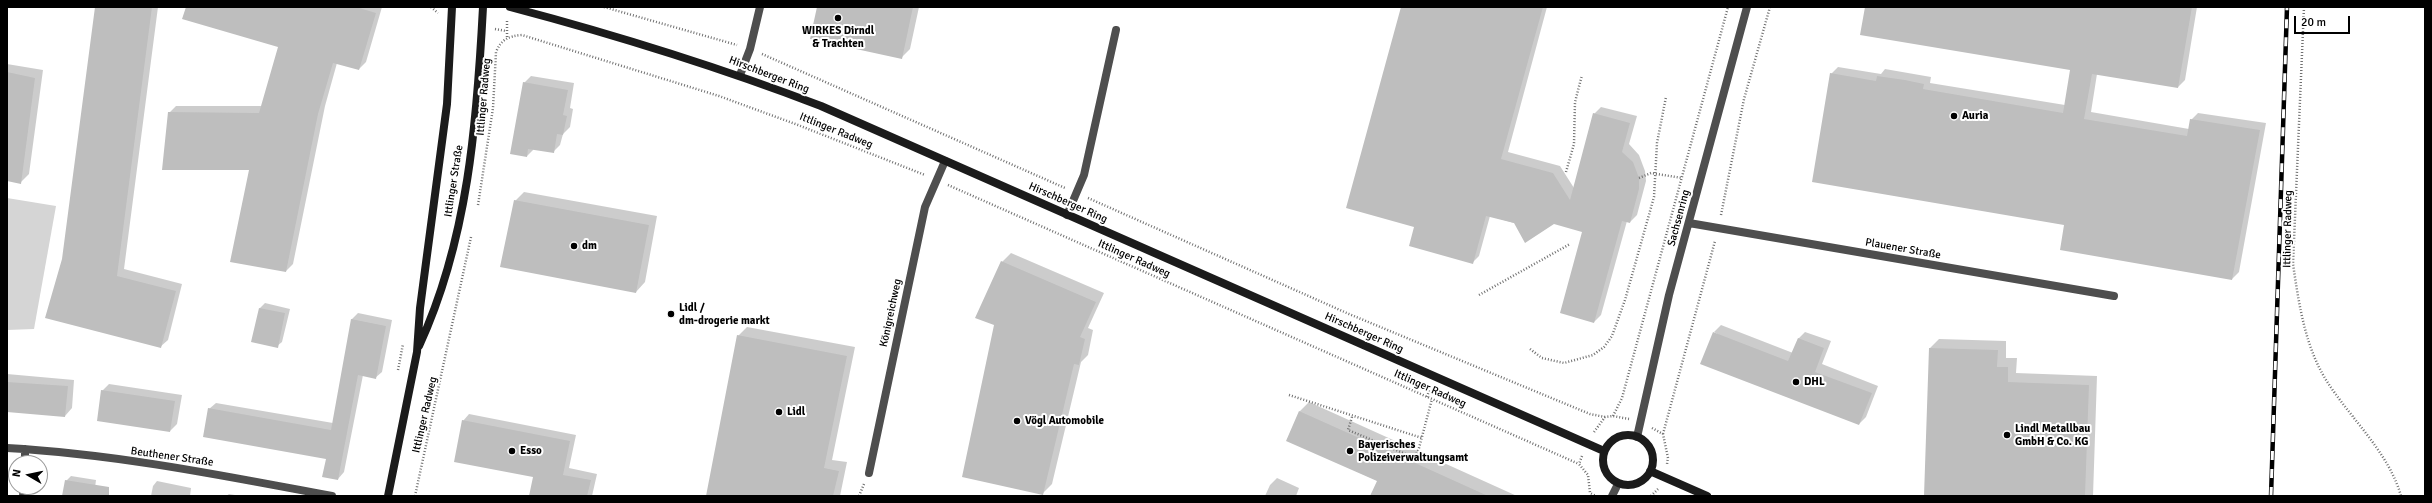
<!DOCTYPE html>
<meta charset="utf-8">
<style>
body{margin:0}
#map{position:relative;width:2432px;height:503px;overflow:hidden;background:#fff;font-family:Signika,sans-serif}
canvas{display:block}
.frame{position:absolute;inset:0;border:8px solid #000;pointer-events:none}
.north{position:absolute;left:8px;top:455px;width:40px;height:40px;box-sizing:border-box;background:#fff;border:1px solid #999;border-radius:50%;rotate:279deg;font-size:11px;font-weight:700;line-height:16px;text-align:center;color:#000}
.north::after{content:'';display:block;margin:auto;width:14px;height:18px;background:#000;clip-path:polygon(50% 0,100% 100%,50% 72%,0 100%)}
.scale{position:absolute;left:2294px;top:16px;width:56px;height:18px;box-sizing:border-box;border:2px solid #000;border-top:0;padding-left:5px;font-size:12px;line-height:14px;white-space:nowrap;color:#000;-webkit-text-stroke:3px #fff;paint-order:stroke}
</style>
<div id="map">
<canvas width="2432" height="503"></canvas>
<div class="frame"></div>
<div class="north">N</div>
<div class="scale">20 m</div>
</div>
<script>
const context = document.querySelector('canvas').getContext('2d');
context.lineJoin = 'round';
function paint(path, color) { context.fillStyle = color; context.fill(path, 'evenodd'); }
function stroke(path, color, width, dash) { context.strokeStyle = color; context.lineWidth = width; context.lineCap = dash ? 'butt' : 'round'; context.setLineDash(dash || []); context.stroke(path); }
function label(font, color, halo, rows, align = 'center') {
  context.font = font + ' Signika,sans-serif'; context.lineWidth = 4; context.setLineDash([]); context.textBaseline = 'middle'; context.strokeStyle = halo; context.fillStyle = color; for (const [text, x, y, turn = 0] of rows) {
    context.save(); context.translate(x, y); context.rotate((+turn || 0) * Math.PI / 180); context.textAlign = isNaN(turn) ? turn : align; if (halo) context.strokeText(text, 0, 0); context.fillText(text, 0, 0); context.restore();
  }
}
const green = new Path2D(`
 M7 198 56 206 34 329 7 330Z`);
const shadow = new Path2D(`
 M96 7H158L124 269 182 284 168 340 160 347 63 259Z
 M187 7H382L366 62 359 69 337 63 325 106 293 264 286 271 250 169 169 113 176 106H262L279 46Z
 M818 7H919L910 49 901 58Z
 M1402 7H1547L1508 152 1560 166 1574 188 1594 114 1601 107 1637 116 1629 144 1639 155 1645 171 1646 181 1637 215 1630 222 1627 221 1601 315 1594 322 1583 231 1553 223H1514L1490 216 1479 256 1472 263 1416 226Z
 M1866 7H2197L2185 80 2178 87 2097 74 2091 112 2189 129 2191 120 2198 113 2266 123 2239 272 2232 279 2065 224 1831 74 1838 67 1881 74 1885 69 1931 77 1930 83 2065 105 2071 69Z
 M7 64 43 70 29 174 21 182 7 180Z
 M531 76 574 83 570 108 573 109 570 127 563 134 560 145 553 152 534 149 527 156 524 83Z
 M524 192 657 216 645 282 636 292 515 201Z
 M1011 253 1104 293 1088 328 1093 330 1088 355 1081 362 1052 484 1043 493 1002 262Z
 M265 303 290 309 282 342 277 346 253 341 260 308Z
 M358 313 392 320 382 372 375 378 363 375 344 472 338 479 327 458 209 409 216 403 333 423 352 319Z
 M1721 325 1793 353 1798 339 1805 332 1831 341 1822 364 1878 386 1866 417 1859 424 1714 332Z
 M747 327 855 347 832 460 847 462 840 496H707L738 336Z
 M1939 339 2006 341V358H2017L2016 373 2097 376 2093 496H1925L1930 348Z
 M7 374 74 380 72 408 65 416 7 411Z
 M109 384 182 395 177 424 170 431 102 391Z
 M1309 402 1517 496H1371L1378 481 1287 440 1300 411Z
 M469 414 576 435 569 468 597 474 592 496H530L534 476 463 421Z
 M71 476 96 480 94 496H63L66 481Z
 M1277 478 1299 488 1296 496H1265L1270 485Z
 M157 481 191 488 190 496H151L153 486Z
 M229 494 241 496H226Z`);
const building = new Path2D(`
 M95 7H152L117 276 176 291 161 348 45 318 62 259Z
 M186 7H356L376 13 359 70 333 63 318 114 286 272 230 262 249 170H162L168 112 259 113 278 47 182 19Z
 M817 7H913L902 59 810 39Z
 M1401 7H1543L1501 159 1553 173 1570 200 1593 113 1630 123 1622 152 1633 162 1639 178V189L1630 223 1622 221 1594 323 1560 313 1582 232 1554 224 1525 243 1514 223 1486 216 1473 264 1409 246 1414 227 1346 208Z
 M1865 7H2192L2178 88 2092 74 2084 119 2187 136 2190 119 2260 130 2232 280 2060 250 2064 225 1812 182 1830 73 1876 81 1877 76 1905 80 1924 84 1923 89 2063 113 2070 70 1860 35Z
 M7 72 35 78 21 184 7 181Z
 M523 82 568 90 563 115 567 116 563 135 557 134 554 153 528 149 527 157 510 154Z
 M514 200 649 225 636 293 500 267Z
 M1001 261 1096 302 1080 337 1085 339 1079 365 1074 364 1043 495 962 477 994 325 975 318Z
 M259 308 285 313 278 348 251 342Z
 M351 319 386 326 376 379 358 375 338 480 322 477 326 459 203 437 208 408 331 430Z
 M1713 332 1788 361 1798 338 1824 348 1815 372 1872 393 1859 425 1700 364Z
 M737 335 847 356 824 468 839 471 833 496H706Z
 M1929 348 1998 350 1997 367H2008V382L2089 385 2085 496H1924Z
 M7 382 68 386 65 417 7 412Z
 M101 390 175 401 170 432 97 421Z
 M1299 411 1413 462 1488 496H1370L1377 481 1286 441Z
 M462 420 570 441 563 475 591 480 587 496H529L533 477 454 462Z
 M65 480 109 487V496H62Z`);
const path = new Path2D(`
 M431 7 438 13
 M604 7 737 45
 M2304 7 2293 264C2299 304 2305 348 2328 383 2352 420 2389 453 2401 496
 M495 29 506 31
 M507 37V20
 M762 54 1065 188
 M1566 172 1574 144 1575 102 1582 75
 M1639 178 1651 173 1682 178
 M948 185 1579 464
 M1088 198 1349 314 1590 414 1605 417
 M478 205 493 108 496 52C501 40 508 36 522 35L719 96 798 125 925 175
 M1721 215 1744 99 1770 7
 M1479 295 1570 244
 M1530 349 1542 358 1564 363 1593 355 1604 347 1612 336 1625 300 1654 197 1657 143 1666 97
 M398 370 403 344
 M1289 395 1422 438
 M1427 397 1430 388
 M1613 416 1622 398 1728 7
 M1352 417 1348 430 1415 458
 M1652 428 1663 434 1668 458 1667 464
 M1594 432 1605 417 1613 416 1629 419
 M1663 434 1715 241
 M1582 456 1579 464 1588 475 1590 493 1596 496
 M1413 462 1419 448 1432 399
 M415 496 471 237
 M859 496 864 484
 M1651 496 1658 489`);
const street = new Path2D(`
 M740 75 750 49 760 7
 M1067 215 1084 175 1116 30
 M1689 223 2114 296
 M1637 437 1669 295 1747 7
 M7 448C116 454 225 476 332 496
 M25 463V449
 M869 473 925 207 945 161
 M23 496 24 487
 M1612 496 1618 484`);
const secondary = new Path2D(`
 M510 7C616 35 719 67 821 106L1604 451
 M419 346C468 240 477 122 483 7
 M1603 460a25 25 0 1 1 50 0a25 25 0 1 1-50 0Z
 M1650 471 1707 496
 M388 496 417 352 420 308 447 104 452 7`);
const rail = new Path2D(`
 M2271 496 2287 7`);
const markers = [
 [838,18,4,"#000"],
 [1954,116,4,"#000"],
 [574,246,4,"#000"],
 [671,314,4,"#000"],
 [1796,382,4,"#000"],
 [779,412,4,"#000"],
 [1017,421,4,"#000"],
 [2007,435,4,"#000"],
 [512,451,4,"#000"],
 [1350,451,4,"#000"]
];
const poiNames = [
 ["WIRKES Dirndl",838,31,"center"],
 ["& Trachten",838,44,"center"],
 ["Auria",1962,116],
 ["dm",582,246],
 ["Lidl /",679,308],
 ["dm-drogerie markt",679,321],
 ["DHL",1804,382],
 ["Lidl",787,412],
 ["Vögl Automobile",1025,421],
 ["Lindl Metallbau",2015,429],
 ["GmbH & Co. KG",2015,442],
 ["Bayerisches",1358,445],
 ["Polizeiverwaltungsamt",1358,458],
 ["Esso",520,451]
];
const streetNames = [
 ["Hirschberger Ring",769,75,21],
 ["Ittlinger Radweg",484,97,-85],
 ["Ittlinger Radweg",836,131,22],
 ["Ittlinger Straße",454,181,-81],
 ["Hirschberger Ring",1068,203,24],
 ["Sachsenring",1679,218,-75],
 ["Ittlinger Radweg",2288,229,-89],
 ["Plauener Straße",1903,249,10],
 ["Ittlinger Radweg",1134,259,24],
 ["Königreichweg",891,313,-78],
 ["Hirschberger Ring",1364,333,24],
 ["Ittlinger Radweg",1430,389,24],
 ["Ittlinger Radweg",425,415,-77],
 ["Beuthener Straße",172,457,8]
];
paint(green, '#d5d5d5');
paint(shadow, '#0003');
paint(building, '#bebebe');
stroke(path, '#707070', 2.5, [1, 2]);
stroke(street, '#4e4e4e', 8);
stroke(secondary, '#1b1b1b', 8);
stroke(rail, '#000', 4.5);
stroke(rail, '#fff', 3, [9]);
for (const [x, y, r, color] of markers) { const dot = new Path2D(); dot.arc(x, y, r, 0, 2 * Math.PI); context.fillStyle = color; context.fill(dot); stroke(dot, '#fff', 1.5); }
label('bold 11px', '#000', '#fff', poiNames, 'left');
label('11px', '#000', '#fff', streetNames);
</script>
